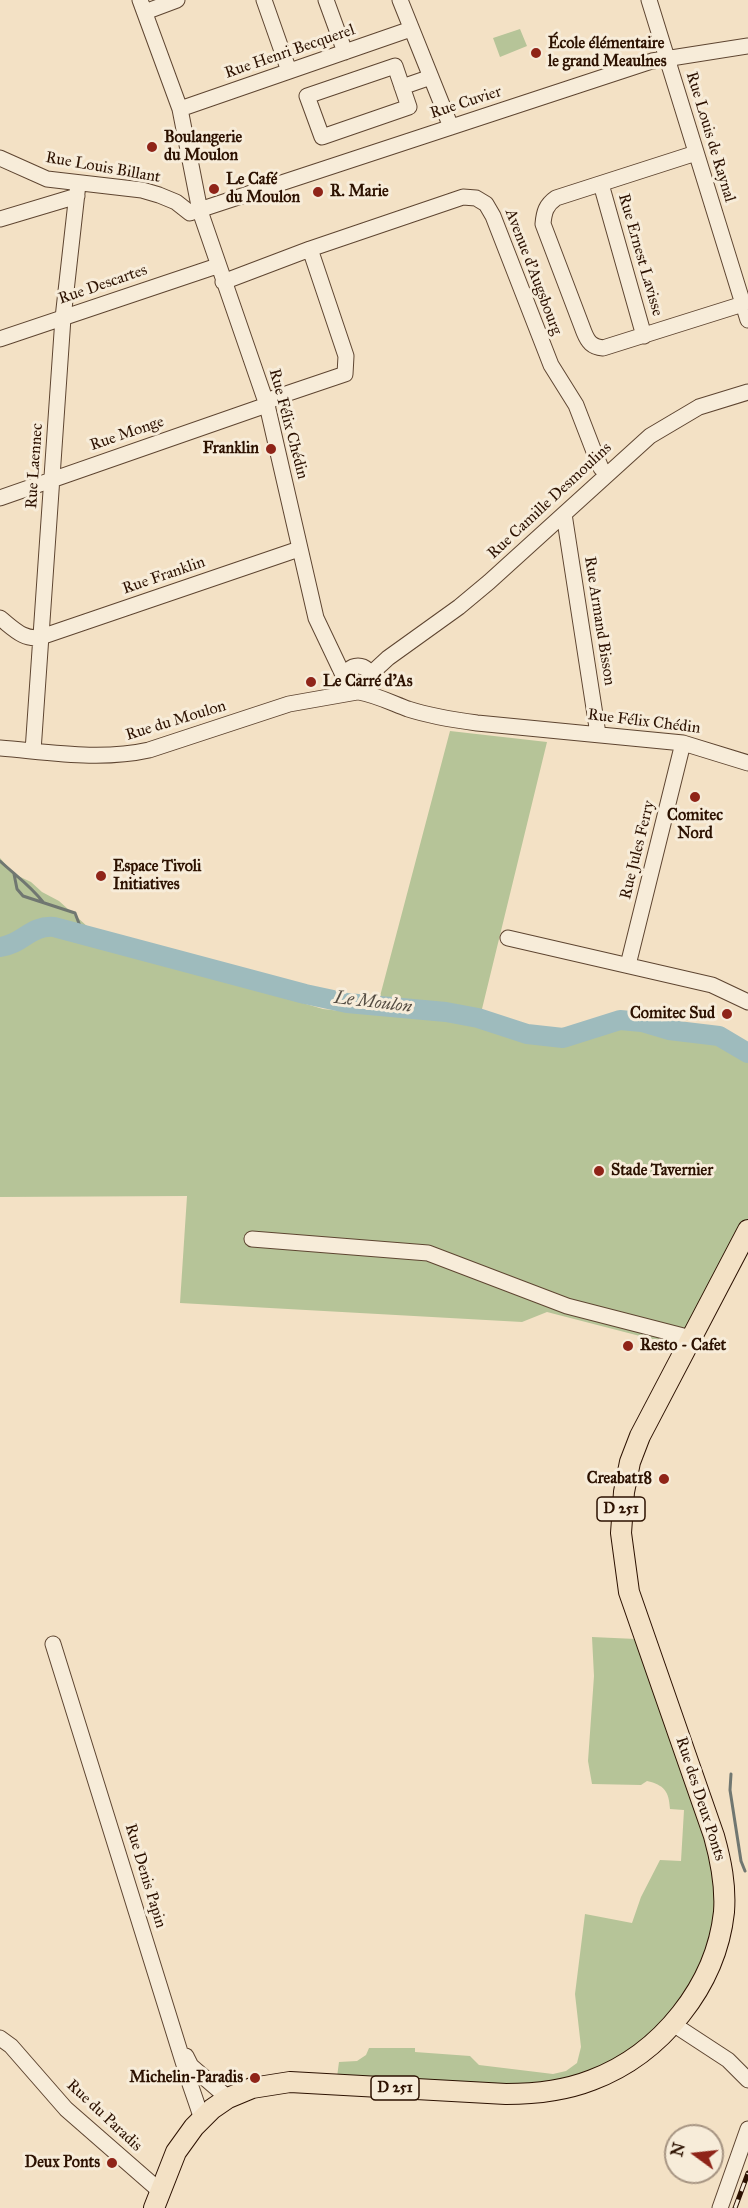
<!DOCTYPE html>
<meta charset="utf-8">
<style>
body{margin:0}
#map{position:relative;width:748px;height:2208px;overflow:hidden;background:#f3e1c5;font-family:"IM FELL Great Primer",serif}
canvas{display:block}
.north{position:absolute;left:664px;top:2124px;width:60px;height:60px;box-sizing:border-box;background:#f7ecd9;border:2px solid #a69482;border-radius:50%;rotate:285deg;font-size:16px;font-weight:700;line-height:24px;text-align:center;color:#2c1100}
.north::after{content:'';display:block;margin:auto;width:21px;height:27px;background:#8f2418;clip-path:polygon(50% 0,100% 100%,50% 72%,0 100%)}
</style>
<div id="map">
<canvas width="748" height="2208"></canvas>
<div class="north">N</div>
</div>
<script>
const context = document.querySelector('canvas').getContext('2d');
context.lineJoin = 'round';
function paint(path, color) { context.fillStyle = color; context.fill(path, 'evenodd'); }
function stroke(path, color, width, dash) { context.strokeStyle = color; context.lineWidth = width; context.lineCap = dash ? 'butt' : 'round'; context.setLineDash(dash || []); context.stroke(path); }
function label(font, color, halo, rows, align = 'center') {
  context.font = font + ' "IM FELL Great Primer",serif'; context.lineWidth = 6; context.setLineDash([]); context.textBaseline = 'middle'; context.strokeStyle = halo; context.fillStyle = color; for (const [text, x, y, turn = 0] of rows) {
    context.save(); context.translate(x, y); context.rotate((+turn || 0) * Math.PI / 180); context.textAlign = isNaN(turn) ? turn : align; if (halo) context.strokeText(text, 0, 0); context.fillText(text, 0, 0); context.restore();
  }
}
const green = new Path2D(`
 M520 29 527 46 500 57 493 38Z
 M450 731 547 742 481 1013 447 1006 379 1000Z
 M0 858 14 874 31 882 42 892 59 901 88 927 135 940 238 984 323 1009 375 1015 434 1018 475 1026 532 1043 583 1033 620 1020 642 1022 669 1030 719 1036 746 1051 748 1053V1236L698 1348 667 1343 547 1312 522 1322 180 1303 187 1196 0 1197Z
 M592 1637 636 1639 706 1838 718 1894 713 1930 699 1971 672 2014 641 2044 598 2069 560 2080 511 2085 337 2077 339 2062 357 2061 366 2055 369 2048H415V2052L470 2056 479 2065 553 2074 566 2071 577 2063 581 2047 575 1994 585 1914 632 1923 641 1897 660 1860 681 1861 684 1810 670 1809C669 1791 664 1785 647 1781L641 1785 592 1784 588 1761 594 1676Z`);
const stream = new Path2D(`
 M0 861C15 875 31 886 43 902
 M14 874 17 889 23 896 75 913 83 934
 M731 1774 730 1790 741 1861 745 1871`);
const river = new Path2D(`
 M0 947C23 944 30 925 54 927L305 994 347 1003 446 1012 478 1018 527 1034 563 1038 620 1020 642 1022 669 1030 719 1036 748 1053`);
const minor = new Path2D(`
 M140 0 180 109 200 211 267 405 316 618 345 679
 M264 0 289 71
 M326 0 345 52
 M400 0 451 127
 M649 0 748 320
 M145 12 177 0
 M395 66 409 107 322 137 307 96Z
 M402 87 431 77
 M180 109 411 29
 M696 153 556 198C546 205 544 212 543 224L584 332C588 342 592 347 603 348L743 304
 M0 158 47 179 142 190 159 195 176 202 190 213 652 61 748 46
 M601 184 644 336
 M0 219 77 196
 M223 282 310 249 463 197 476 198 486 204 493 216 551 365 576 405 593 449 601 468 607 474
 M0 339 217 266
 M0 498 261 407 274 398 345 374 346 356 310 249
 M564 514 598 734
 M0 618C13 628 24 641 41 637L299 549
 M345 679a13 13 0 1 1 26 0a13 13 0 1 1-26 0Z
 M371 678 375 670 388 658 459 607 489 582 650 436 699 407 748 392
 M359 692C376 695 392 703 408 709 430 716 454 720 477 723L683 743 748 763
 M0 748C49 752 100 761 149 750L289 704 357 692
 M33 751 63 318 78 184
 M508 938 712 985 748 1002
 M628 965 683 743
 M252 1239 428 1253 567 1306 691 1338
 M53 1644 190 2084 202 2119
 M673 2024 728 2060 748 2080
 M0 2038 11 2046 66 2109 161 2192
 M186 2056 191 2066 228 2098
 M720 2208 748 2129`);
const major = new Path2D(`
 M154 2208 176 2152 194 2127 212 2109 228 2098 252 2088 290 2082 506 2094C536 2094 564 2091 592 2080 661 2054 716 1986 724 1912 726 1885 721 1861 714 1836L629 1592 621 1533 624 1492 630 1462 640 1436 748 1230`);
const rail = new Path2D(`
 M735 2208 748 2173`);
const markers = [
 [536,53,6,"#8f2418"],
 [152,147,6,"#8f2418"],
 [214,189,6,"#8f2418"],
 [318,192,6,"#8f2418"],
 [271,449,6,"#8f2418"],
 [311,682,6,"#8f2418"],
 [695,797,6,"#8f2418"],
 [101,876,6,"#8f2418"],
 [727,1014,6,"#8f2418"],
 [599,1171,6,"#8f2418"],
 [628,1346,6,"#8f2418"],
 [664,1479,6,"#8f2418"],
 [255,2078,6,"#8f2418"],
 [112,2163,6,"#8f2418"]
];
const shields = [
 [621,1509,48],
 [395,2088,48]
];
const shieldNames = [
 ["D 251",621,1509],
 ["D 251",395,2088]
];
const poiNames = [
 ["École élémentaire",548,44],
 ["le grand Meaulnes",548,62],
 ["Boulangerie",164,138],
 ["du Moulon",164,156],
 ["Le Café",226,180],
 ["du Moulon",226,198],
 ["R. Marie",330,192],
 ["Franklin",259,449,"right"],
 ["Le Carré d'As",323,682],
 ["Comitec",695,816,"center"],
 ["Nord",695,834,"center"],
 ["Espace Tivoli",113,867],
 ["Initiatives",113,885],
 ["Comitec Sud",715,1014,"right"],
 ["Stade Tavernier",611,1171],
 ["Resto - Cafet",640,1346],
 ["Creabat18",652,1479,"right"],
 ["Michelin-Paradis",243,2078,"right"],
 ["Deux Ponts",100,2163,"right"]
];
const streetNames = [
 ["Rue Henri Becquerel",290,52,-19],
 ["Rue Cuvier",466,103,-18],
 ["Rue Louis de Raynal",710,137,73],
 ["Rue Louis Billant",103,168,10],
 ["Rue Ernest Lavisse",640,255,74],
 ["Avenue d'Augsbourg",533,272,69],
 ["Rue Descartes",103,285,-19],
 ["Rue Félix Chédin",288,424,75],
 ["Rue Monge",127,434,-19],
 ["Rue Laennec",35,466,-86],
 ["Rue Camille Desmoulins",550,501,-43],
 ["Rue Franklin",164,576,-19],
 ["Rue Armand Bisson",599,621,81],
 ["Rue du Moulon",176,721,-17],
 ["Rue Félix Chédin",644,722,7],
 ["Rue Jules Ferry",638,850,-76],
 ["Rue des Deux Ponts",700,1799,72],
 ["Rue Denis Papin",145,1876,73],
 ["Rue du Paradis",104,2116,43]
];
const waterNames = [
 ["Le Moulon",373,1003,7]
];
paint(green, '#b6c498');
stroke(stream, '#707771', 3);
stroke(river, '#9ebbbd', 20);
stroke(minor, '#5e4531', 17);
stroke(major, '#2c1100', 22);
stroke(minor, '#f7ecd9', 15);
stroke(major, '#f3e1c5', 20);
stroke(rail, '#2c1100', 5);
stroke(rail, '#f7ecd9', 3, [9]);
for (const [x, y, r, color] of markers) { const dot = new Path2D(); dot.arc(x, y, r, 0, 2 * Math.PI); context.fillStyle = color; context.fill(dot); stroke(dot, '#f7ecd9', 2); }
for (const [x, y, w] of shields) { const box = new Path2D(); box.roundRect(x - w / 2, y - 12, w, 24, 4.5); context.fillStyle = '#f7ecd9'; context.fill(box); stroke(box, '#2c1100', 1.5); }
label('bold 15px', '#2c1100', null, shieldNames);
label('bold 16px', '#2c1100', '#f7ecd9', poiNames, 'left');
label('16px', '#2c1100', '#f7ecd9', streetNames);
label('italic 18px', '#544c42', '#f7ecd9', waterNames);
</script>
